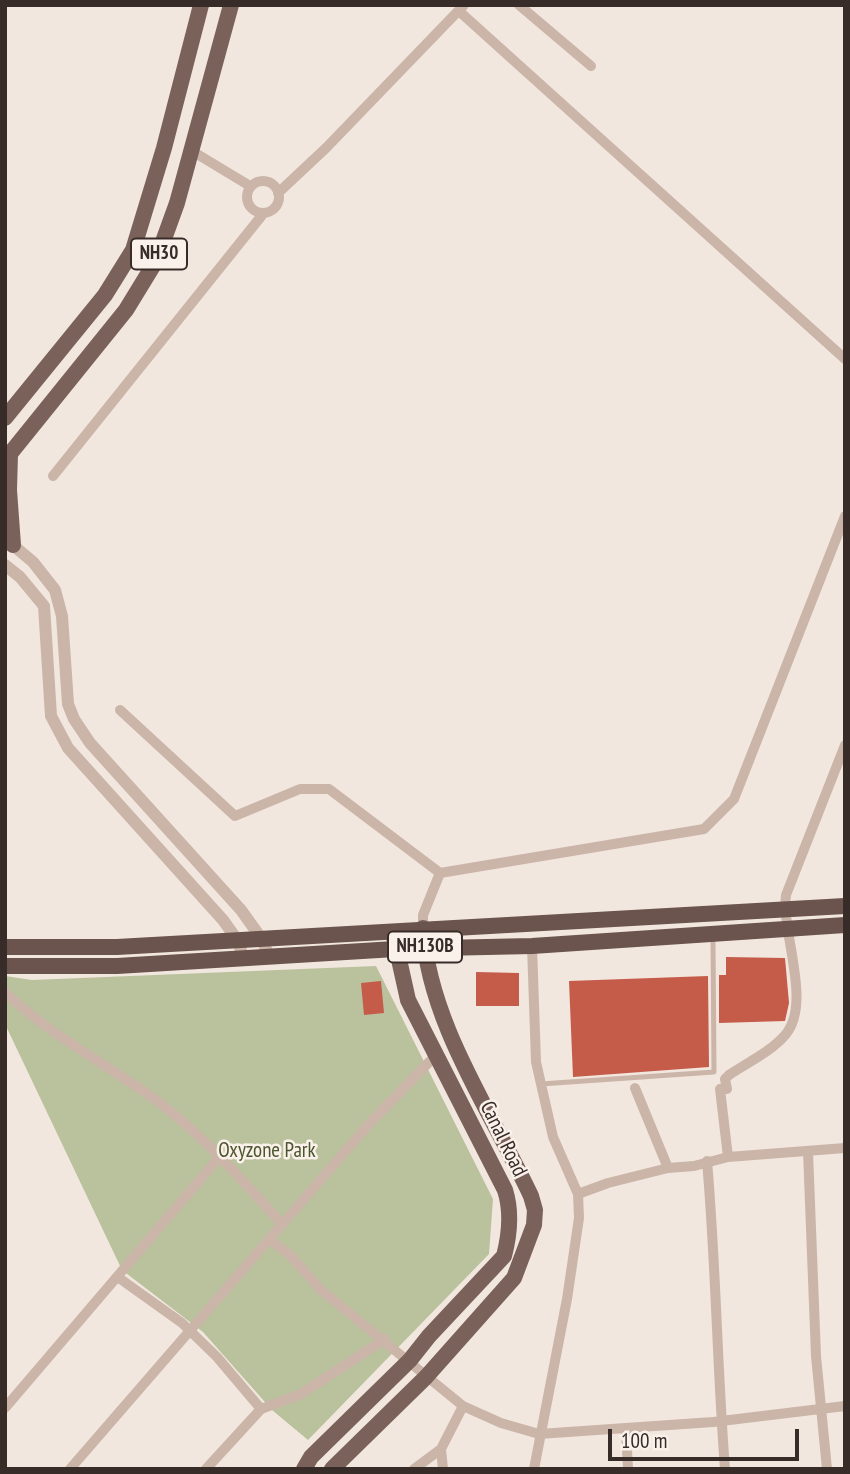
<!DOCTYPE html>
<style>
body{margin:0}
#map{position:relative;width:850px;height:1474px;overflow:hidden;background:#f2e7de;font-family:"PT Sans Narrow",sans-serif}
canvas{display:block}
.frame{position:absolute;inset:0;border:7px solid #382c29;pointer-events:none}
.scale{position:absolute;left:608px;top:1429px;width:191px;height:32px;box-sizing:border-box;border:4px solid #382c29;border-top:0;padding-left:9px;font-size:21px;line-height:24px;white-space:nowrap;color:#382c29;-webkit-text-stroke:5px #faf1ea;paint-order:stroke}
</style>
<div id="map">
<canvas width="850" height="1474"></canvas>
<div class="frame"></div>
<div class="scale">100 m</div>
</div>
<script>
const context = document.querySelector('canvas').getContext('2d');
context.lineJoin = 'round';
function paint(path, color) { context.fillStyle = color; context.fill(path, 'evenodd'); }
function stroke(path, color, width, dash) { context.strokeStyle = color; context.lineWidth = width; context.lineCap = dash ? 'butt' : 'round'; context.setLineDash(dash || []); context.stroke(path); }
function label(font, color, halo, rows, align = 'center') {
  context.font = font + ' "PT Sans Narrow",sans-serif'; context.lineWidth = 5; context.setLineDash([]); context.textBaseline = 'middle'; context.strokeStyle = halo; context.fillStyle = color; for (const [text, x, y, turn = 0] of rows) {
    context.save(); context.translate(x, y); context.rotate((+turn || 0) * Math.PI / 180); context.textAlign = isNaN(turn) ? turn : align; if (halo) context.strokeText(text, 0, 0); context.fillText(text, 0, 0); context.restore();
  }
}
const green = new Path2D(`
 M376 966 493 1199 489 1254 308 1440 272 1410 203 1332 122 1270 5 1024V976L32 980Z`);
const building = new Path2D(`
 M726 957 785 958 789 1003 785 1021 719 1023V975H726Z
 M476 972 519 973V1006H476Z
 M708 976 709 1067 573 1077 569 981Z
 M381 981 384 1013 364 1015 361 983Z`);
const service = new Path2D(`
 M541 1084 714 1072 713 938`);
const minor = new Path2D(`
 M519 5 591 66
 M460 12 845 359
 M192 151 250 186
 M247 197a16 16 0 1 1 32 0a16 16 0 1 1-32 0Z
 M278 193 326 148 464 5
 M53 476 263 214
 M120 710 235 816 300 789H329L440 873 704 829 734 799 845 516
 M423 928V915L440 873
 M532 946 536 1062 553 1137 578 1194 579 1218 567 1299 534 1469
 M5 992C49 1035 107 1064 157 1101 205 1137 242 1180 282 1224
 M635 1088 668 1168
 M808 1152 816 1356 827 1469
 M728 1157 720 1089H727L725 1079 729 1075C747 1063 772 1051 786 1034 812 1002 781 932 786 895L845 745
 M707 1161C716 1264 717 1366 725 1469
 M578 1194 608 1183 668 1168 694 1166 728 1157 845 1148
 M269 1239 290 1255 321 1290 463 1406 501 1423 539 1434 713 1422 845 1406
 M119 1278 182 1323 217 1357 261 1409
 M5 1408 221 1155
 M626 1429 628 1469
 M441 1449 443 1469
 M70 1469 369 1124 435 1056
 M206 1469 261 1409 301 1394 385 1339
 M414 1469 441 1449 463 1406`);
const tertiary = new Path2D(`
 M8 541 33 562 55 590 62 616 68 704 74 719 90 743 241 910 261 938 270 958
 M5 565 20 577 44 606 51 716 68 748 223 920 238 941 244 960`);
const primary = new Path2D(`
 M5 418 105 295 133 250 164 148 201 5
 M10 454 9 490 13 545
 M5 460 126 310 156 261 177 203 231 5
 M304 1469 311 1457 410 1360 429 1336 504 1256C510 1233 512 1212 505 1190L408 1000 394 937
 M332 1469 426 1377 514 1278 534 1225 535 1210 531 1196C492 1113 428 1022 423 928`);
const trunk = new Path2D(`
 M5 947H117L845 906
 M5 966H117L395 949 532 946 845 925`);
const shields = [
 [159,254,56],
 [425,947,74]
];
const shieldNames = [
 ["NH30",159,254],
 ["NH130B",425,947]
];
const streetNames = [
 ["Canal Road",503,1139,64]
];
const parkNames = [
 ["Oxyzone Park",267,1151]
];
paint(green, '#b9c19d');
paint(building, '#c55b49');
stroke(service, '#cbb5a9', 5);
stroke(minor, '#cbb5a9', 10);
stroke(tertiary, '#cbb5a9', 12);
stroke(primary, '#7a625a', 16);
stroke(trunk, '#6a544d', 16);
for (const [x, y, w] of shields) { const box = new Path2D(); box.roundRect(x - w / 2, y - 15.5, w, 31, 5); context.fillStyle = '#faf1ea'; context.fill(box); stroke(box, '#382c29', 2); }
label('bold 19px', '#382c29', null, shieldNames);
label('21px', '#382c29', '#faf1ea', streetNames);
label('21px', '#4b562d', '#faf1ea', parkNames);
</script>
